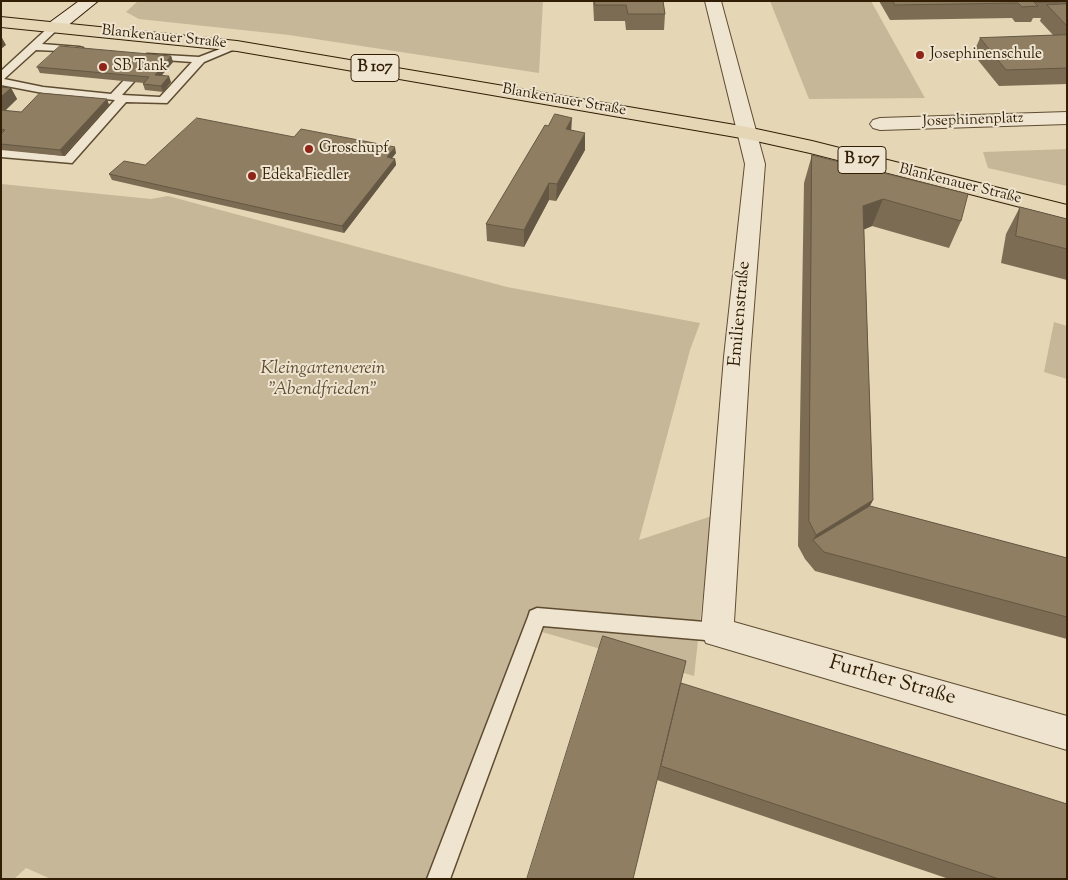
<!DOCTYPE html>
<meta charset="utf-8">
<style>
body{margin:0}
#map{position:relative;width:1068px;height:880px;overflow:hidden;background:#e5d6b6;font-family:"Sorts Mill Goudy",serif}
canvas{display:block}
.frame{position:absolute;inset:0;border:2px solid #311e05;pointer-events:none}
</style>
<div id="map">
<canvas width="1068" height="880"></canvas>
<div class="frame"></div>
</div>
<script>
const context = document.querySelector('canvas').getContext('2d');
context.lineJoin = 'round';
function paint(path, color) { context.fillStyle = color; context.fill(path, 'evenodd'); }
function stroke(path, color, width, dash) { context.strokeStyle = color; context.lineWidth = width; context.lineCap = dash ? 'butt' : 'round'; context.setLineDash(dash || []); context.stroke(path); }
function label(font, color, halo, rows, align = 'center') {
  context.font = font + ' "Sorts Mill Goudy",serif'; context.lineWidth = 4; context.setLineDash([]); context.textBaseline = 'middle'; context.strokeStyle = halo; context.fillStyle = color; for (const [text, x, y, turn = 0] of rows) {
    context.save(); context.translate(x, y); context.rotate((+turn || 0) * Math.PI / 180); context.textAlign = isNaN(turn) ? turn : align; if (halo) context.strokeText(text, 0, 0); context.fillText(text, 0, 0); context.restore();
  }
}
const green = new Path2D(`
 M138 1H543L539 73 289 35 139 19 126 12Z
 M770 1H871L925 98 809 99Z
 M1067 149V186L988 168 983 152Z
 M1 184 151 199 168 196 507 287 700 323 690 350 639 540 712 516 694 676 542 632 451 879H51L26 868 14 879H1Z
 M1054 322 1067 326V379L1044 372Z`);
const service = new Path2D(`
 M55 24 60 27 42 44 79 47 83 48 84 50 83 52 36 50 4 79 43 87 111 94 140 63 144 62 149 65 122 95 160 97 192 62 151 59 146 56 147 54 199 57 233 44H241L242 46 204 62 167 103 126 102 72 163 1 157V149L65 156 115 100 43 93 1 85V71L51 25Z
 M537 608 717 623 724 626 727 632 724 638 717 641 543 626 450 879H427L528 617 530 611Z`);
const minor = new Path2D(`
 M705 1H721L765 164 750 357 734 622 1067 716V750L706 643 701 632 724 357 745 164Z
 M1067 112V124L880 130 873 128 870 124 873 120 880 118Z`);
const secondary = new Path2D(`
 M79 1H98L61 31H49L47 27 49 23Z`);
const primary = new Path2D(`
 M1 17 237 41 747 127 812 141 1067 205V219L810 153 747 139 237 51 1 27Z`);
const wall = new Path2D(`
 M593 1H663L665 14 664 30H626L625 21H594Z
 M879 1H1067V84L999 86 973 54 980 38 1053 35 1040 21 1041 18H1033L1031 22H1015L1012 18 890 20Z
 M171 56 173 62 161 76 171 82 163 92 145 90 143 84 144 83 40 73 37 67Z
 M1 87 11 88 17 99 5 111 21 112 107 99 109 105 63 156 1 150Z
 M572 130 585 150 556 201 549 200 524 247 487 241 486 224Z
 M294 137 396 153 392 158 395 159 396 165 344 233 112 180 109 174 145 165Z
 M812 155 961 221 949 248 872 226 864 229 873 500 870 506 1067 558V639L815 571 805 559 798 546 804 183Z
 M1020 207 1067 219V280L1001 263 1006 234Z
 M681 683 1067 879H949L657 780Z`);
const shadedWall = new Path2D(`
 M1 36 6 45 1 49Z
 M171 56 173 62 157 81 155 75Z
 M169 76 171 82 163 92 161 86Z
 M11 88 17 99 1 114V97Z
 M107 99 109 105 63 156 60 150Z
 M572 118 571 134 566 129Z
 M585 133V150L556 201 557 184Z
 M395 147 396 153 388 163 387 157Z
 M395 159 396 165 344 233 342 226Z
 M549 183V200L524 247V230Z
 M883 199 872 226 854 234 863 206Z
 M873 500 859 525 813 540 816 535Z`);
const building = new Path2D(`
 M595 1H663L665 14H628L626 5H595Z
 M893 1H1058L1059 2H1034L1038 6 1022 7 1018 3 895 5Z
 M1067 4V26L1047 5Z
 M1067 35V68L1006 70 980 38Z
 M60 46 171 56 155 75 169 76 161 86 143 84 149 77 37 67Z
 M1 87 11 88 1 97Z
 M40 93 107 99 60 150 1 144V134L5 130 1 129V110L21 112Z
 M555 114 572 118 566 129 585 133 557 184 549 183 524 230 486 224 545 125 548 126Z
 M197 118 294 137 301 129 395 147 387 157 395 159 342 226 109 174 124 161 145 165Z
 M812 155 968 194 961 221 883 199 863 206 873 500 816 535 809 521Z
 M1020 207 1067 219V249L1016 236Z
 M870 506 1067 558V617L824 552 813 540Z
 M603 636 686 661 633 879H527Z
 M681 683 1067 804V879H999L661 766Z`);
const markers = [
 [920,55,5,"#8f2418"],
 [103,67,5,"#8f2418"],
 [309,149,5,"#8f2418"],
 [252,176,5,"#8f2418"]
];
const farStreetnames = [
 ["Blankenauer Straße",164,38,6],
 ["Blankenauer Straße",564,101,10],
 ["Josephinenplatz",973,121,-2],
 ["Blankenauer Straße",960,185,14]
];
const farPoinames = [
 ["Josephinenschule",930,55],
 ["SB Tank",113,67],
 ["Groschupf",319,149],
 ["Edeka Fiedler",262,176]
];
const shields = [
 [375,68,48],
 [862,160,48]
];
const shieldNames = [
 ["B 107",375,68],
 ["B 107",862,160]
];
const streetNames = [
 ["Emilienstraße",741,314,-85]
];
const parkNames = [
 ["Kleingartenverein",323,370],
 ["\"Abendfrieden\"",323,391]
];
const nearStreetnames = [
 ["Further Straße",892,682,16]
];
paint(green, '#c6b798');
stroke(service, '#5e4c31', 3);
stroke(minor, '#5e4c31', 2);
stroke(secondary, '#311e05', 2);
stroke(primary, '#311e05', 2);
paint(service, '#eee4d0');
paint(minor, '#eee4d0');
paint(secondary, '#eee4d0');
paint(primary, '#e5d6b6');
paint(wall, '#7b6c53');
paint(shadedWall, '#645844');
paint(building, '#8f7e61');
stroke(building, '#645844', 1);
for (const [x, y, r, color] of markers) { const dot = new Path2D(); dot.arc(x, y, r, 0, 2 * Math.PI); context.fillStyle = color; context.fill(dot); stroke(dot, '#eee4d0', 2); }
label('15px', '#311e05', '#eee4d0', farStreetnames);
label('15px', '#311e05', '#eee4d0', farPoinames, 'left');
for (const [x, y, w] of shields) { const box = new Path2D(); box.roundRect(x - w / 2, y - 13.5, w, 27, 4); context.fillStyle = '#eee4d0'; context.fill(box); stroke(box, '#311e05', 1); }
label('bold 16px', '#311e05', null, shieldNames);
label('18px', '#311e05', '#eee4d0', streetNames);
label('italic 18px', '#5e4c31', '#eee4d0', parkNames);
label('21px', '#311e05', '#eee4d0', nearStreetnames);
</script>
